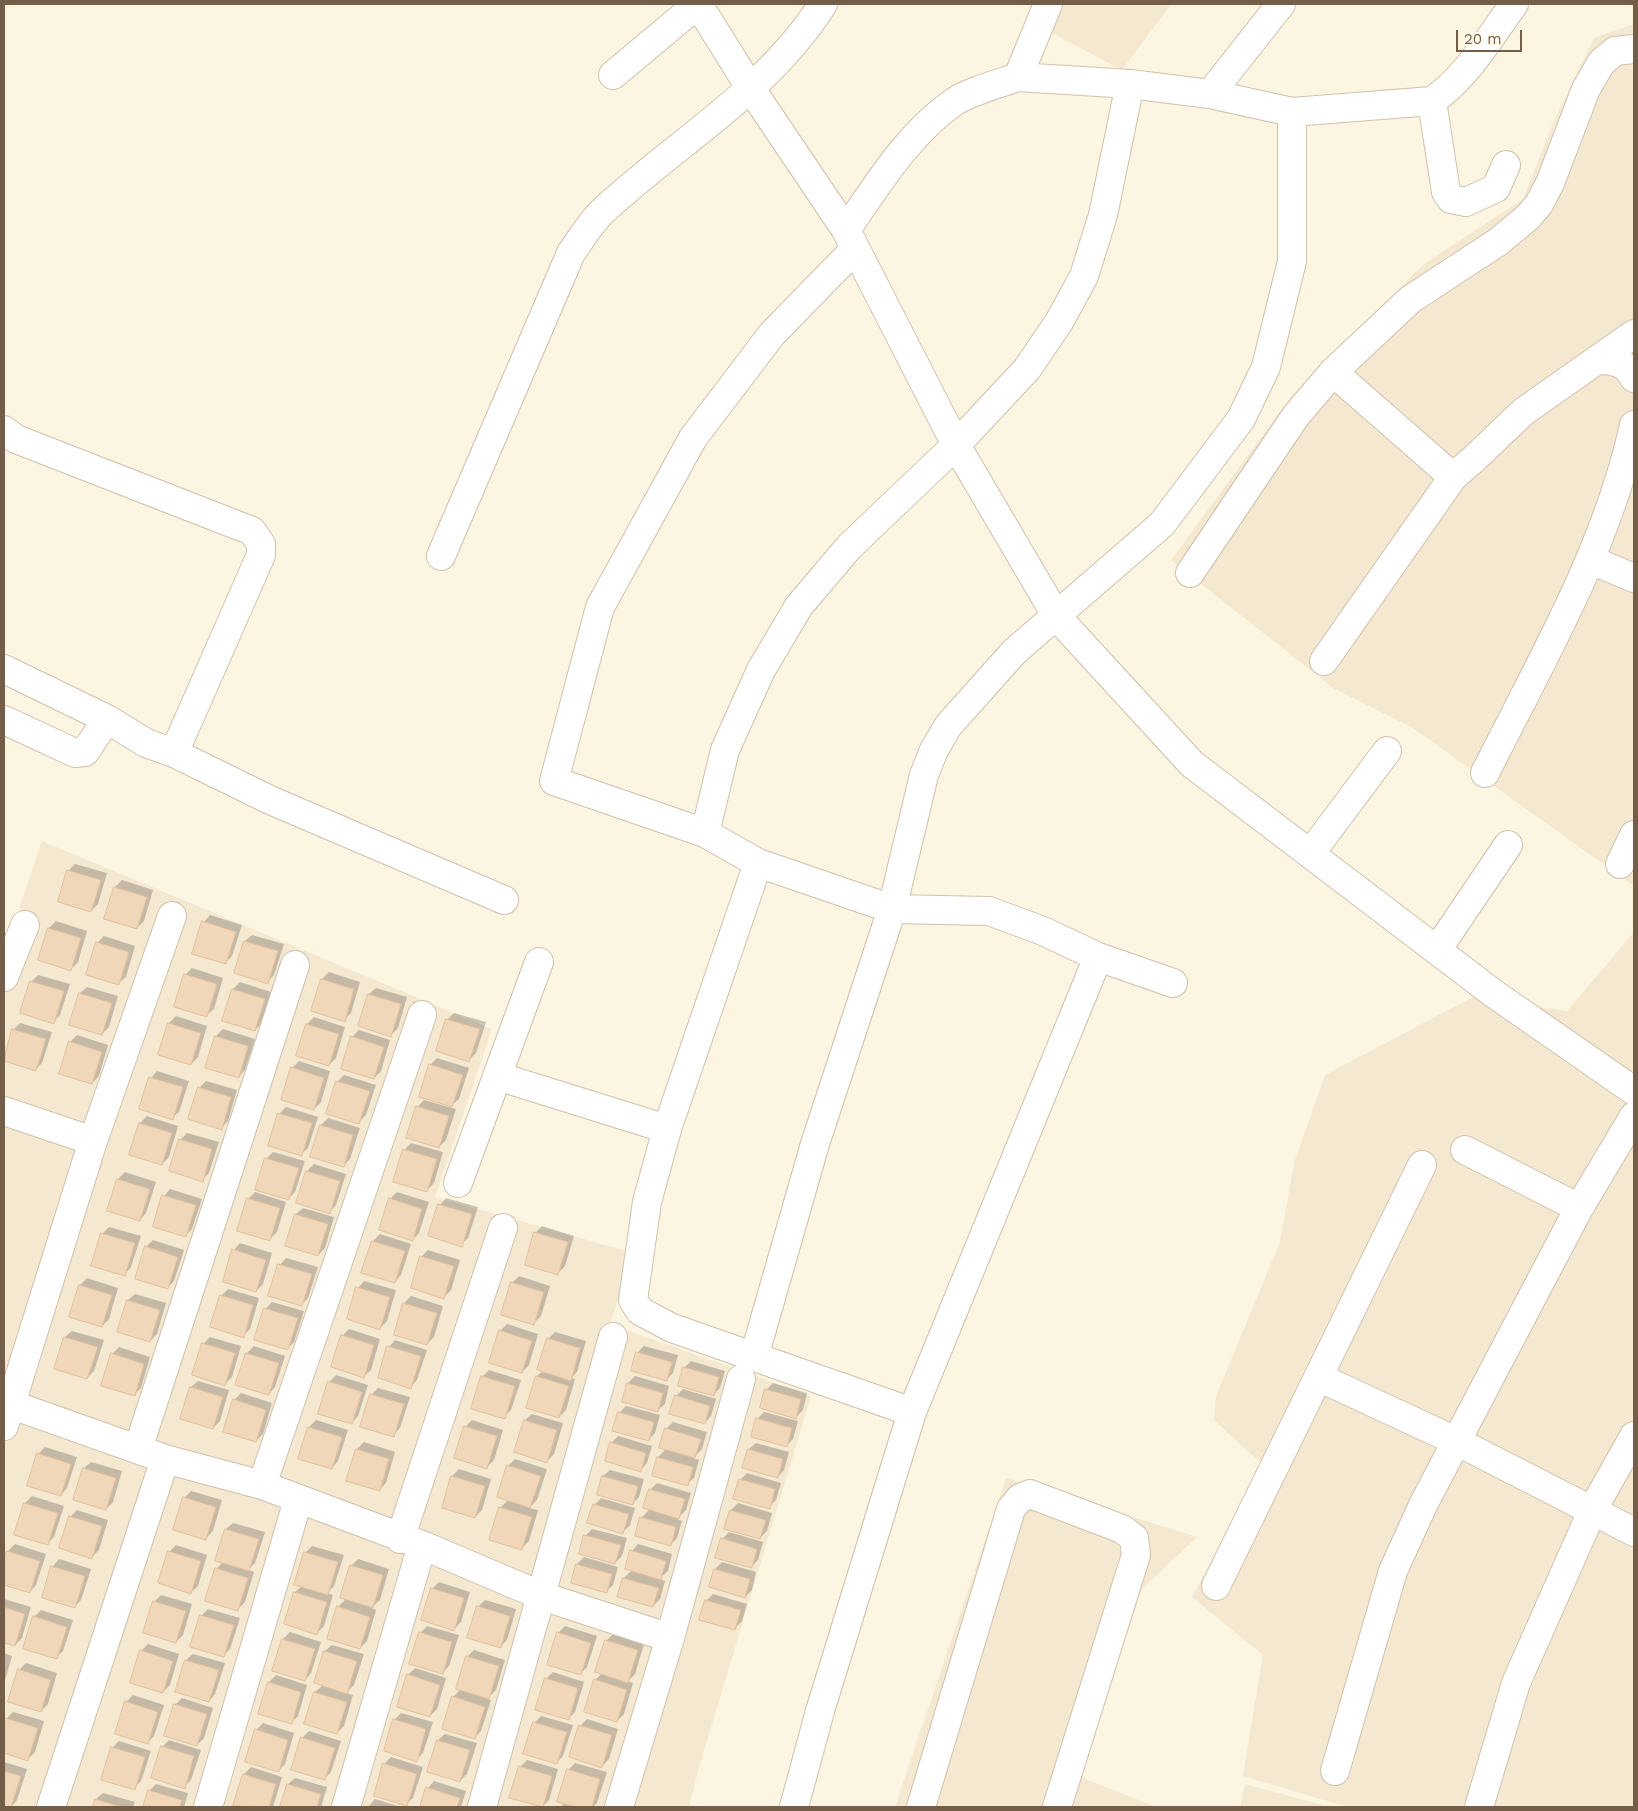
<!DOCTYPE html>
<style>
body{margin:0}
#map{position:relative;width:1638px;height:1811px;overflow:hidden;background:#fcf5e2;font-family:"Work Sans",sans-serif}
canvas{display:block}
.frame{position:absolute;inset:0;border:5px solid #745d49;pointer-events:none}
.scale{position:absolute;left:1456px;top:30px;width:66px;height:22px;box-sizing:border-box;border:2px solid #745d49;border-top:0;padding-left:6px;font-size:15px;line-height:18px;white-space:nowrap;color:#745d49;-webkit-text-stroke:4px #fff9e8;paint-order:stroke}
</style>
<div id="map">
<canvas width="1638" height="1811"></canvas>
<div class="frame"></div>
<div class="scale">20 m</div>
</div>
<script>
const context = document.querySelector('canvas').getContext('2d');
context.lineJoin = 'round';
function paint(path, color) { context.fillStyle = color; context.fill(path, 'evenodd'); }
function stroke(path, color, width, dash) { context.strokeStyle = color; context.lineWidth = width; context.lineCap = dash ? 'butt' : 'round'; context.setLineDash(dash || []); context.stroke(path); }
const residential = new Path2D(`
 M1059 4H1171L1122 70 1043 28Z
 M1634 24V886L1413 728 1333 688 1171 560 1293 394 1424 264 1523 199 1553 123 1594 38Z
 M42 841 492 1029 435 1197 633 1253 610 1324 811 1396 699 1767 689 1807H4V954Z
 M1634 932V1807H1347L1243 1776 1263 1655 1192 1597 1263 1465 1214 1420 1216 1396 1280 1242 1294 1163 1325 1075 1473 997 1567 1011Z
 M1006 1478 1197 1537 1142 1589 1078 1776 1156 1807H895Z
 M1245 1784 1301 1799 1329 1807H1240Z`);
const shadow = new Path2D(`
 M75 864 107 873 98 904 91 911 69 870Z
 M122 880 153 890 144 921 137 928 115 887Z
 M210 915 242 925 232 956 225 963 204 922Z
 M56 921 87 931 78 962 71 969 49 928Z
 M252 935 284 944 274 975 267 982 245 941Z
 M104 936 135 946 126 977 119 983 97 943Z
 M192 968 223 978 214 1009 207 1015 185 975Z
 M329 972 360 982 351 1013 344 1020 322 979Z
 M38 975 70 984 60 1015 53 1022 31 982Z
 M240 982 271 992 262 1023 255 1030 233 989Z
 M87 987 118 996 109 1027 102 1034 80 993Z
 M376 988 407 997 398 1028 391 1035 369 994Z
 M454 1013 486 1022 476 1053 469 1060 447 1020Z
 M176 1016 207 1026 198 1057 191 1064 160 1054 169 1023Z
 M314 1017 345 1027 336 1058 329 1065 307 1024Z
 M20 1023 52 1032 42 1063 35 1070 4 1060 13 1030Z
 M223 1029 255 1039 245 1070 238 1077 207 1067 216 1036Z
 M359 1030 390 1040 381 1071 374 1078 352 1037Z
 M77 1035 108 1045 99 1076 92 1083 70 1042Z
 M437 1058 469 1068 459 1099 452 1105 430 1065Z
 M299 1061 330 1071 321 1102 314 1109 292 1068Z
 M157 1071 189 1081 179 1112 172 1118 151 1078Z
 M344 1075 376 1085 366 1115 359 1122 337 1082Z
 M206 1081 237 1090 228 1121 221 1128 199 1088Z
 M424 1100 456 1109 446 1140 439 1147 417 1107Z
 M286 1107 318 1117 308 1148 301 1154 279 1114Z
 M147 1116 178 1126 169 1157 162 1164 131 1154 140 1123Z
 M328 1118 360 1128 350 1159 343 1166 312 1156 321 1125Z
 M187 1133 219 1142 209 1173 202 1180 180 1140Z
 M411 1143 443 1152 434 1183 427 1190 404 1150Z
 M273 1152 305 1161 295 1192 288 1199 266 1159Z
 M314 1164 346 1174 336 1205 329 1212 298 1202 307 1171Z
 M125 1172 156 1182 146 1213 140 1220 118 1179Z
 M170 1189 202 1199 192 1229 185 1236 164 1196Z
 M255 1192 286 1202 277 1232 270 1239 248 1199Z
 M397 1192 429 1202 419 1233 412 1240 390 1199Z
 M446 1198 478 1207 468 1238 461 1245 440 1205Z
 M303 1208 334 1217 325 1248 318 1255 296 1214Z
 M542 1226 574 1236 565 1266 558 1273 535 1233Z
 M109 1227 141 1236 131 1267 125 1274 102 1234Z
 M380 1234 411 1244 401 1275 395 1282 373 1241Z
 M153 1240 184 1250 174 1281 167 1288 146 1247Z
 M240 1243 272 1253 263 1284 256 1291 234 1250Z
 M428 1250 460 1260 451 1290 444 1297 421 1257Z
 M286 1258 318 1267 308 1298 301 1305 280 1265Z
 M519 1276 550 1286 541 1316 534 1323 512 1283Z
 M87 1278 118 1288 109 1319 102 1326 80 1285Z
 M364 1281 396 1290 387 1321 380 1328 358 1288Z
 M228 1289 259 1298 250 1329 243 1336 221 1296Z
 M135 1294 166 1303 157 1334 150 1341 128 1300Z
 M411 1296 443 1306 434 1337 427 1344 395 1334 404 1303Z
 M272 1302 304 1311 294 1342 287 1349 265 1309Z
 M507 1324 538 1334 529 1365 522 1372 500 1331Z
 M349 1329 380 1339 371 1370 364 1376 342 1336Z
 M72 1331 104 1340 94 1371 87 1378 65 1337Z
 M555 1332 586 1341 577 1372 571 1378 575 1379 566 1410 559 1417 537 1376 543 1371 548 1339Z
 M210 1337 241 1346 232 1377 225 1384 203 1344Z
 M395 1340 427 1350 417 1380 410 1387 389 1347Z
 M254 1346 285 1356 275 1387 269 1394 247 1353Z
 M644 1346 678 1355 673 1373 666 1380 637 1353Z
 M119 1347 150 1357 141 1388 134 1395 112 1354Z
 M691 1361 725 1371 720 1388 713 1395 684 1368Z
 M489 1370 521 1380 511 1410 504 1417 482 1377Z
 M336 1375 368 1385 358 1416 352 1423 329 1382Z
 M635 1376 669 1386 665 1404 658 1410 623 1401 628 1383Z
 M198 1381 229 1390 220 1421 213 1428 191 1387Z
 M773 1383 807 1393 803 1410 796 1417 766 1390Z
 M378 1388 410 1397 400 1428 393 1435 371 1395Z
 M683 1389 716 1399 711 1416 705 1423 676 1396Z
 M241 1393 272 1403 263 1434 256 1441 234 1400Z
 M626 1406 660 1415 655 1433 648 1440 619 1413Z
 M764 1412 798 1421 793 1439 786 1446 757 1419Z
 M532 1414 563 1423 554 1454 547 1461 525 1420Z
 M316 1420 348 1430 338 1461 332 1468 300 1458 309 1427Z
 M472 1420 503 1430 494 1460 487 1467 465 1427Z
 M673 1422 707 1432 702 1449 693 1458 699 1460 694 1478 687 1484 654 1475 658 1457 667 1448 666 1429Z
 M618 1436 652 1446 647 1463 641 1470 611 1443Z
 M364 1442 395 1452 386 1483 379 1490 348 1480 357 1449Z
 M756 1443 789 1452 784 1470 778 1477 749 1449Z
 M45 1447 77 1457 67 1488 61 1495 38 1454Z
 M515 1459 547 1469 537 1500 529 1508 538 1510 529 1541 522 1548 500 1508 508 1500V1466Z
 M91 1462 122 1471 113 1502 106 1509 84 1468Z
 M459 1469 491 1479 482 1510 475 1517 443 1507 452 1476Z
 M610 1470 644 1479 639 1497 632 1504 603 1476Z
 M747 1473 781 1483 776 1500 769 1507 740 1480Z
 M657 1483 691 1493 686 1510 677 1519 682 1521 677 1538 670 1545 641 1518 650 1509V1490Z
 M191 1491 222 1500 213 1531 206 1538 184 1498Z
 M32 1496 64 1506 54 1537 47 1544 16 1534 25 1503Z
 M601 1498 635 1508 630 1525 623 1532 594 1505Z
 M738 1503 772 1513 767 1531 760 1538 731 1510Z
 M77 1510 108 1520 99 1550 92 1557 70 1517Z
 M233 1523 265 1532 255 1563 248 1570 254 1572 245 1602 238 1609 216 1569 223 1562 226 1529Z
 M592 1529 627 1538 622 1556 615 1563 585 1536Z
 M729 1532 763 1542 758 1560 751 1567 722 1539Z
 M15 1544 46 1554 36 1585 30 1592 4 1584V1564L8 1551Z
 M638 1544 672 1554 668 1571 659 1579 665 1581 660 1599 653 1606 624 1578 632 1570V1551Z
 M176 1545 207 1555 198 1586 191 1592 169 1552Z
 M312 1546 344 1555 334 1586 327 1593 333 1595 324 1626 317 1633 295 1592 302 1586 305 1553Z
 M584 1557 618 1567 613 1585 606 1592 577 1564Z
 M59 1559 91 1569 81 1600 74 1607 43 1597 53 1566Z
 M358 1559 389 1569 380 1600 371 1608 376 1610 367 1641 360 1648 338 1607 347 1598 351 1566Z
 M722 1562 756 1572 752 1590 745 1597 710 1587 715 1569Z
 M439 1582 470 1592 461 1622 454 1629 432 1589Z
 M713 1594 747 1604 742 1621 735 1628 706 1601Z
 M161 1595 192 1604 183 1635 176 1642 154 1602Z
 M4 1599 31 1607 22 1638 15 1645 4 1642Z
 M485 1600 516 1609 507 1640 500 1647 478 1607Z
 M208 1609 240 1618 230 1649 223 1656 201 1616Z
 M41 1610 73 1620 63 1651 56 1657 34 1617Z
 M427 1626 459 1635 449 1666 442 1673 420 1633Z
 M565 1626 597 1636 587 1667 580 1674 558 1633Z
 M290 1632 321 1642 311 1673 305 1680 283 1639Z
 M613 1634 644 1644 635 1674 628 1681 633 1683 624 1714 617 1721 595 1680 602 1673 606 1641Z
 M148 1644 179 1654 170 1685 163 1692 141 1651Z
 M332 1645 364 1654 354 1685 346 1693 353 1695 344 1726 337 1733 315 1692 323 1685 325 1651Z
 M474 1650 505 1660 496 1690 487 1699 491 1700 481 1731 474 1738 453 1697 461 1689 467 1657Z
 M4 1653 12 1656 4 1684Z
 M193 1654 225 1663 215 1694 209 1701 186 1660Z
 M26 1663 57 1673 48 1704 41 1711 19 1670Z
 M415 1668 446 1678 437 1709 430 1716 408 1675Z
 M553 1672 584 1682 575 1712 568 1719 546 1679Z
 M276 1675 307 1685 298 1716 291 1723 260 1713 269 1682Z
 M133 1695 164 1705 154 1736 148 1742 126 1702Z
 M182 1698 213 1708 204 1738 197 1745 175 1705Z
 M13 1712 44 1721 35 1752 28 1759 4 1752V1726L6 1719Z
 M401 1713 433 1722 423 1753 416 1760 394 1720Z
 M541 1716 573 1725 563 1756 556 1763 534 1723Z
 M587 1719 618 1729 609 1759 602 1766 580 1726Z
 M263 1723 294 1733 285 1764 278 1771 256 1730Z
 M309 1731 341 1741 331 1772 325 1778 302 1738Z
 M445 1734 477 1743 467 1774 460 1781 438 1740Z
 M169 1740 201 1750 191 1780 184 1787 162 1747Z
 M119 1741 151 1751 141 1781 134 1788 112 1748Z
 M391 1757 423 1767 413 1798 406 1804 384 1764Z
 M527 1760 558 1769 549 1800 542 1807 510 1797 520 1767Z
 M4 1762 27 1769 17 1800 11 1807 4 1805Z
 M575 1763 607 1772 597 1803 593 1807H560L565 1803 568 1770Z
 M251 1767 282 1777 273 1807 234 1805 244 1774Z
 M295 1778 327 1787 321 1807H281L288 1784Z
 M434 1781 466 1791 461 1807H422L428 1788Z
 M156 1784 188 1793 184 1807H144L150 1790Z
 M103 1793 135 1802 133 1807H94L96 1799Z
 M375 1799 401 1807H368Z`);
const building = new Path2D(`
 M67 870 101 880 91 912 58 902Z
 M114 887 147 897 137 929 104 919Z
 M202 921 236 932 226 964 192 954Z
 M48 928 81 938 71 971 38 960Z
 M244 941 278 951 268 984 234 973Z
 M96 942 129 952 119 985 86 975Z
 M184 974 217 984 207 1017 174 1007Z
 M321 979 354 989 345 1022 311 1011Z
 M30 981 64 991 54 1024 20 1013Z
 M232 989 265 999 255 1031 222 1021Z
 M79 993 112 1003 102 1035 69 1025Z
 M368 994 401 1004 391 1037 358 1026Z
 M446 1019 480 1029 469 1062 436 1051Z
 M168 1023 201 1033 191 1065 158 1055Z
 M306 1024 339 1034 329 1066 296 1056Z
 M12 1029 46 1039 36 1071 4 1061Z
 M215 1036 248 1046 239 1078 205 1068Z
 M351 1036 384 1047 374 1079 341 1069Z
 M69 1041 102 1052 92 1084 59 1074Z
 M429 1064 463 1075 452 1107 419 1097Z
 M291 1067 324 1078 314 1110 281 1100Z
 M149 1077 183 1087 173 1120 139 1109Z
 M336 1081 370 1091 359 1124 326 1114Z
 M198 1087 231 1097 222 1130 188 1119Z
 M416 1106 449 1116 439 1148 406 1138Z
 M278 1113 312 1123 302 1156 268 1146Z
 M139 1123 172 1133 162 1165 129 1155Z
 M320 1125 353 1135 344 1167 310 1157Z
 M179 1139 212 1149 203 1182 169 1171Z
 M403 1149 437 1159 427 1192 393 1182Z
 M265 1158 299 1168 289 1200 255 1190Z
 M306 1171 340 1181 330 1214 296 1203Z
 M117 1179 150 1189 140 1221 107 1211Z
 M162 1195 196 1205 186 1237 153 1227Z
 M247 1198 280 1208 270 1241 237 1231Z
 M389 1198 422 1209 413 1241 379 1230Z
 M438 1204 472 1214 462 1247 428 1236Z
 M295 1214 328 1224 318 1256 285 1246Z
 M534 1232 568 1242 558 1275 525 1265Z
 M101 1233 135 1243 125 1276 91 1266Z
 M372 1241 405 1251 395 1283 361 1273Z
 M145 1246 178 1257 168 1289 135 1279Z
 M232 1249 266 1260 256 1292 223 1282Z
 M420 1256 454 1266 444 1299 411 1288Z
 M278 1264 312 1274 302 1306 268 1296Z
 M511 1282 544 1292 534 1325 501 1315Z
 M79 1285 112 1295 102 1327 69 1317Z
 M356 1287 390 1297 380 1330 347 1319Z
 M220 1295 253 1305 244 1338 210 1327Z
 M127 1300 160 1310 150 1342 117 1332Z
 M403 1303 437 1313 427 1345 394 1335Z
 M264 1308 298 1318 288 1350 254 1340Z
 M499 1330 532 1341 522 1373 489 1363Z
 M341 1335 374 1345 364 1378 331 1367Z
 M64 1337 98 1347 87 1379 54 1369Z
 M547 1338 580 1348 571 1381 537 1370Z
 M202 1343 235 1353 225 1386 192 1375Z
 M387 1346 421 1356 411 1389 378 1378Z
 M636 1352 672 1362 667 1381 631 1371Z
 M111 1353 144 1364 135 1396 101 1386Z
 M246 1353 279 1363 269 1395 235 1385Z
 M683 1367 719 1377 714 1396 678 1386Z
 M481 1376 515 1386 505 1419 471 1409Z
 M536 1376 569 1386 559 1418 526 1408Z
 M328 1381 362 1392 352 1424 318 1414Z
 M627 1383 663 1393 658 1412 622 1402Z
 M190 1387 223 1397 213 1429 180 1419Z
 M765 1389 801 1399 796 1419 760 1408Z
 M370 1394 404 1404 394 1437 360 1427Z
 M675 1395 710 1406 705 1424 669 1414Z
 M233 1399 266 1410 256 1442 223 1432Z
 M618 1412 654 1422 649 1441 612 1431Z
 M756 1418 792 1428 787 1447 751 1437Z
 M524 1420 557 1430 547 1463 514 1452Z
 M464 1426 497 1436 487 1469 454 1458Z
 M308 1427 342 1437 332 1469 298 1459Z
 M665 1428 701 1439 695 1458 659 1448Z
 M610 1442 646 1453 641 1472 605 1461Z
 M356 1449 389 1459 380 1491 346 1481Z
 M748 1449 783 1459 778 1478 742 1468Z
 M37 1453 71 1464 61 1496 27 1486Z
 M657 1457 693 1467 688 1486 652 1476Z
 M507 1465 541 1476 530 1508 497 1497Z
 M83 1468 116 1478 106 1510 73 1500Z
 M451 1476 485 1486 475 1518 442 1508Z
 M602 1476 638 1486 633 1505 597 1495Z
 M739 1479 775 1489 770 1509 733 1499Z
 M649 1489 685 1499 679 1519 643 1508Z
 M183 1497 216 1507 206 1540 173 1530Z
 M24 1503 58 1513 48 1545 14 1535Z
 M593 1504 629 1514 623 1534 587 1523Z
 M499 1507 532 1517 522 1550 489 1540Z
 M730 1510 766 1520 760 1539 724 1529Z
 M69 1516 102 1526 92 1559 59 1548Z
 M640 1517 676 1527 671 1546 635 1536Z
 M225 1529 259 1539 249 1571 215 1561Z
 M584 1535 621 1545 615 1564 579 1554Z
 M721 1538 757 1549 752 1568 715 1558Z
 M630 1550 666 1561 661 1580 625 1569Z
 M7 1551 40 1561 30 1593 4 1585V1560Z
 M168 1551 201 1561 191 1594 158 1583Z
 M304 1552 338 1562 328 1595 294 1585Z
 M576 1564 612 1574 607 1593 571 1583Z
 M350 1565 383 1575 373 1608 340 1598Z
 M51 1566 85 1576 75 1608 42 1598Z
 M215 1568 248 1578 238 1611 205 1601Z
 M714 1569 750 1579 745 1598 709 1587Z
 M623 1578 659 1588 653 1607 617 1597Z
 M431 1588 464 1598 454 1631 421 1620Z
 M294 1592 327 1602 317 1635 284 1624Z
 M705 1600 741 1610 735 1630 699 1620Z
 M153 1601 186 1611 176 1643 143 1633Z
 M337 1606 370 1617 360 1649 327 1639Z
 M477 1606 510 1616 501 1648 467 1638Z
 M4 1607 25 1614 15 1646 4 1643Z
 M200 1615 234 1625 224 1657 190 1647Z
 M33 1616 67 1627 57 1659 23 1649Z
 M419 1632 452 1642 443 1674 409 1664Z
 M557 1632 591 1643 581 1675 547 1665Z
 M282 1639 315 1649 305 1681 272 1671Z
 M605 1640 638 1650 628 1683 595 1672Z
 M140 1650 173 1661 163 1693 130 1683Z
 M324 1651 357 1661 347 1694 314 1683Z
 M466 1656 499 1666 489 1699 456 1689Z
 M185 1660 219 1670 209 1702 175 1692Z
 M18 1669 51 1680 41 1712 8 1702Z
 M407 1674 440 1685 430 1717 397 1707Z
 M545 1678 578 1688 569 1720 535 1710Z
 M594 1679 627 1690 617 1722 584 1712Z
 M268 1682 301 1692 292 1724 258 1714Z
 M314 1692 347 1702 337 1734 304 1724Z
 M452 1696 485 1707 475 1739 442 1729Z
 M125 1701 158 1712 148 1744 115 1734Z
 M174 1704 207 1714 197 1746 164 1736Z
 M5 1718 38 1728 28 1761 4 1753Z
 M393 1719 426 1729 417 1762 384 1751Z
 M533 1722 567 1732 557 1764 523 1754Z
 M579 1725 612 1735 602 1768 569 1757Z
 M255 1729 288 1740 279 1772 245 1762Z
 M301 1737 335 1748 325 1780 291 1770Z
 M437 1740 470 1750 460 1782 427 1772Z
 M161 1746 194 1756 185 1789 151 1778Z
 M111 1747 145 1757 135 1790 101 1780Z
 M383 1763 417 1774 407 1806 374 1796Z
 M519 1766 552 1776 543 1807 509 1798Z
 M567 1769 600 1779 592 1807H576L557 1802Z
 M4 1771 21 1776 11 1807 4 1806Z
 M243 1774 276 1784 269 1807 233 1806Z
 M287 1784 321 1794 317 1807H280Z
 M426 1787 460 1798 457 1807H420Z
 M148 1790 182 1800 180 1807H143Z
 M95 1799 122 1807H93Z`);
const minor = new Path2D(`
 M698 4 751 89 846 230 956 445 1057 617 1192 764 1493 993 1634 1091
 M613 75 698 4
 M1018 77 1130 84 1210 94 1292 112 1432 101C1467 77 1489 38 1514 4
 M1210 94 1281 4
 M1432 101 1446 192 1451 199 1466 202 1496 188 1506 165
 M846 230C878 184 908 134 954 102 968 92 1001 83 1018 77L1048 4
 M855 249 772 334 693 438 600 607 554 781 705 833 758 863 892 909 989 911 1043 931 1098 957 1173 983
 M1598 360C1614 360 1627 363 1634 378
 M1333 372 1453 477
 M4 430 16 439 252 531 261 544V555L174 753 146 743 107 719 4 669
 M441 556 571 253C581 239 591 222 603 211 677 142 768 91 823 4
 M1591 560 1634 578
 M1190 573 1295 417 1333 372 1411 299 1498 242 1528 217 1539 204 1550 183 1586 89 1601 63 1615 51 1634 49
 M1324 661 1453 477 1475 458 1523 412 1634 334
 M4 720 75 753 85 752 107 719
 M174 753 270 800 504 900
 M1485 773C1541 661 1607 549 1634 425
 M705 833 725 750 761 670 799 606 849 547 956 445 1027 369 1059 322 1084 276 1103 215 1130 84
 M1310 854 1387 751
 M758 863 667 1129 647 1202 633 1300 640 1311 672 1328 912 1412
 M1620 864 1634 835
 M1437 950 1508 845
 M4 977 25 925
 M497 1076 667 1129
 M4 1111 93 1141
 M1465 1150 1579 1208
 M458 1183 539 962
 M754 1357 815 1144 892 909 924 775 934 750 948 726 1014 652 1162 524 1241 419 1266 367 1292 261V112
 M1318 1377 1456 1441 1634 1532
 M4 1402 165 1459 262 1485 422 1545 542 1596 670 1638
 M4 1426 93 1141 172 916
 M138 1449 295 965
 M262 1485 422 1015
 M400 1539 503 1228
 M1216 1586 1422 1165
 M1335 1771 1393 1571 1423 1505 1579 1208 1634 1116
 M51 1807 165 1459
 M208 1807 298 1500
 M346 1807 422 1545
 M482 1807 613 1337
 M619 1807 670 1638 741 1379
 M794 1807 820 1711 912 1412 1098 957
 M921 1807 1011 1509 1020 1498 1030 1494 1122 1529 1134 1538 1136 1555 1057 1807
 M1479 1807 1516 1683 1593 1509 1634 1436`);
paint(residential, '#f4e8d0');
paint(shadow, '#0003');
paint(building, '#f1d7ba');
stroke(building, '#e4c09a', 1);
stroke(minor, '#cfc0ac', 30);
stroke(minor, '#fff', 28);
</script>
